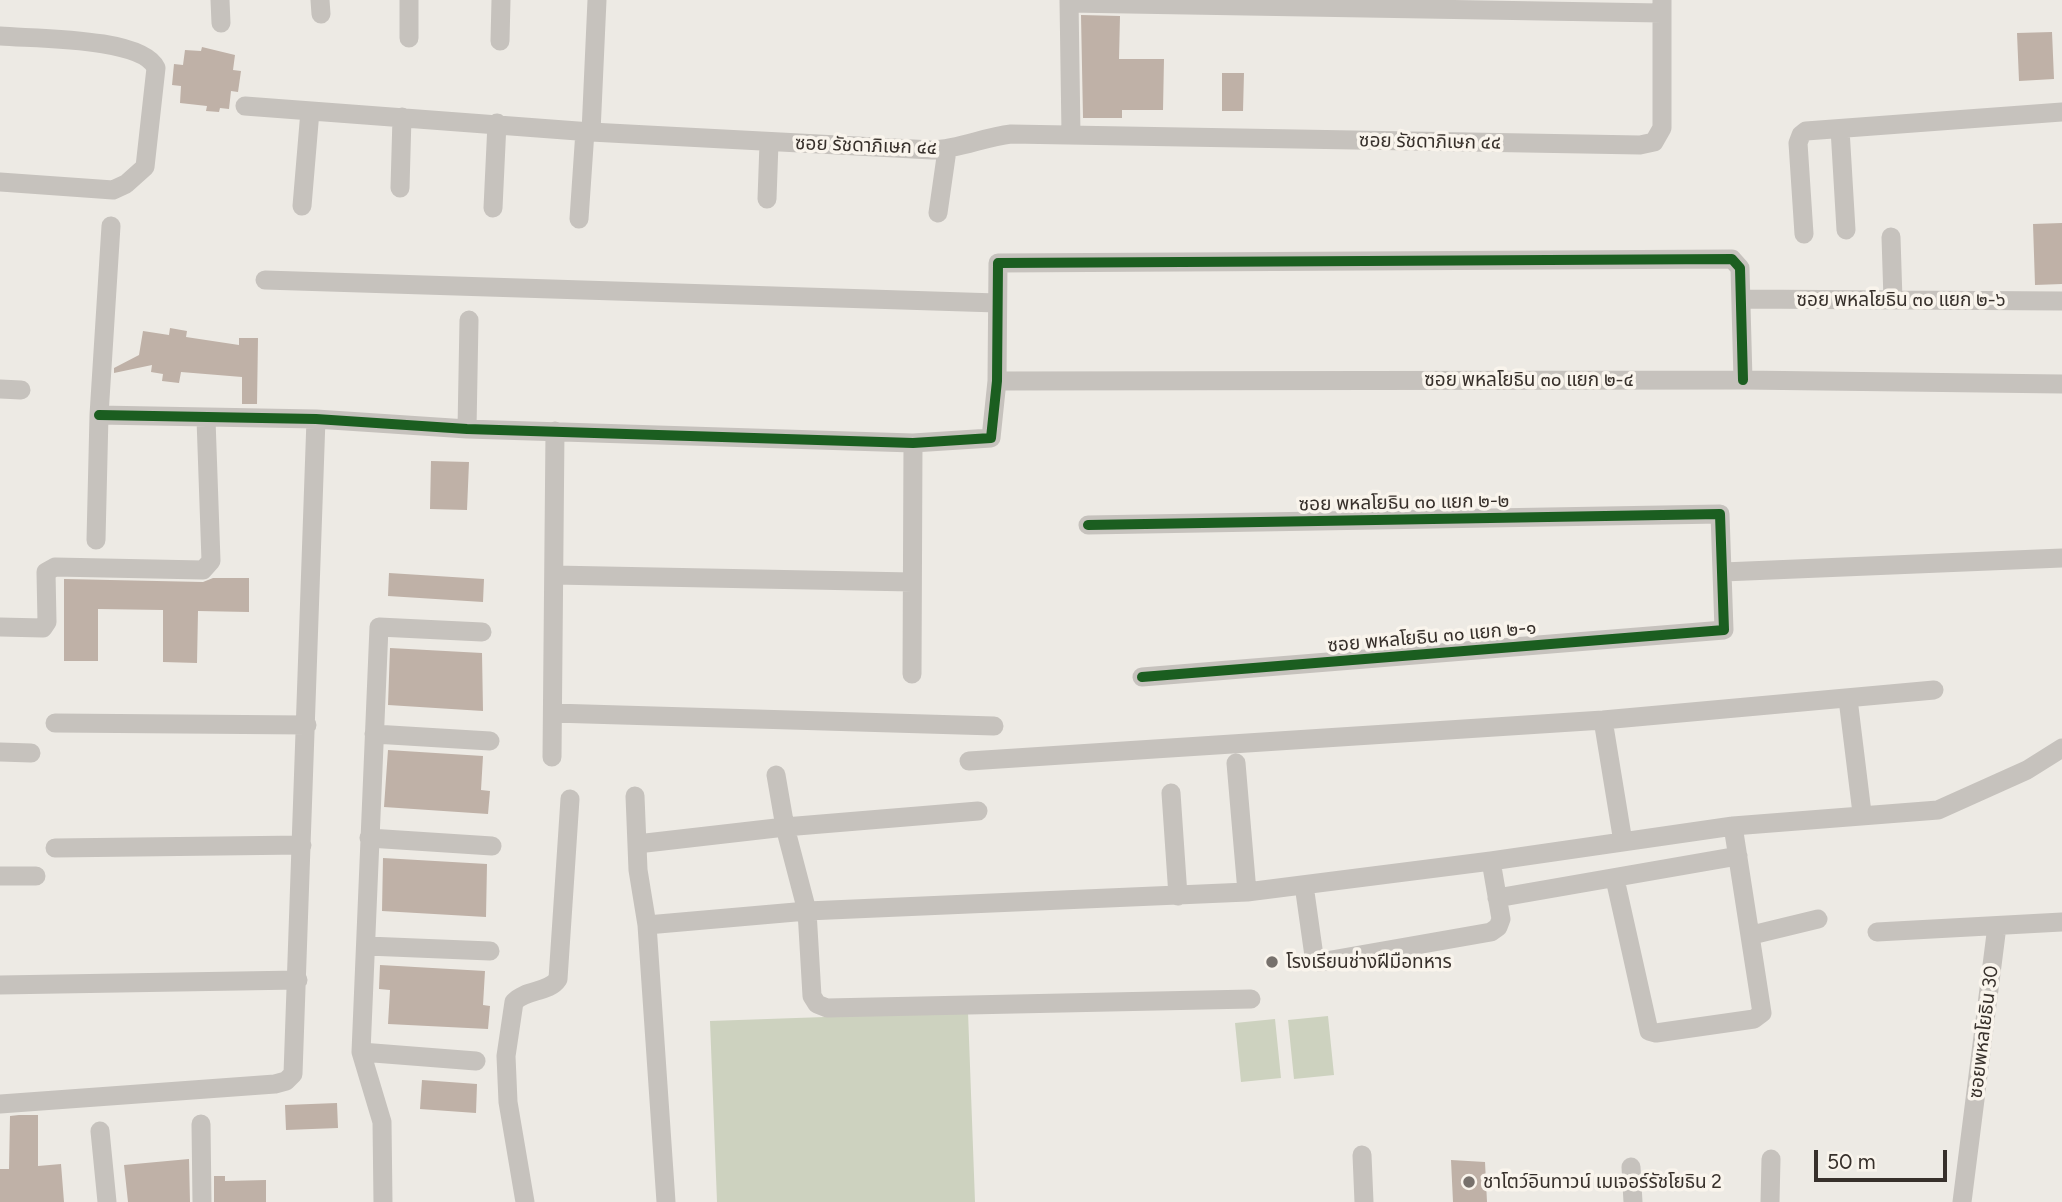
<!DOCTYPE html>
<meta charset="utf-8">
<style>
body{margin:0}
#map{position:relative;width:2062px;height:1202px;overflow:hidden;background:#edeae4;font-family:Figtree,sans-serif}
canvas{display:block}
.scale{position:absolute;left:1814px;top:1150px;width:133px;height:32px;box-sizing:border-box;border:4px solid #37302b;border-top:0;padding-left:9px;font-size:21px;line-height:24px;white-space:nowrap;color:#37302b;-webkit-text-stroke:5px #f9f4ec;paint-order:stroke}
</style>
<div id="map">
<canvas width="2062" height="1202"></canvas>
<div class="scale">50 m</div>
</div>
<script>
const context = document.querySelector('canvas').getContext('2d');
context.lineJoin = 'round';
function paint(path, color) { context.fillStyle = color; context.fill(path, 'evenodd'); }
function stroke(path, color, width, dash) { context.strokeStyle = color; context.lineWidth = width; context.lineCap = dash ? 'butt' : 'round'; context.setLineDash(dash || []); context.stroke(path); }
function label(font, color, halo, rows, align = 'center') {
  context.font = font + ' Figtree,"Noto Sans Thai",sans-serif'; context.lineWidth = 7; context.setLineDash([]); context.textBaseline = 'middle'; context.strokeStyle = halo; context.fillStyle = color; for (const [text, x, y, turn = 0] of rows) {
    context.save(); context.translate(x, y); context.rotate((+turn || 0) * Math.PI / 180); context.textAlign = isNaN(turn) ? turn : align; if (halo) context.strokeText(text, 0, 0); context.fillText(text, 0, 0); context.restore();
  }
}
const green = new Path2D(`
 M968 1012 975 1202H717L710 1021Z
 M1328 1016 1334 1075 1294 1079 1288 1020Z
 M1275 1019 1281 1078 1241 1082 1235 1023Z`);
const building = new Path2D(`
 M1081 15 1120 16 1119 59H1164L1163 110H1122V118H1083Z
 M2052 32 2054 79 2019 81 2017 33Z
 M202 47 235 55 233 70 241 71 238 92 231 91 229 109 220 108 219 112 206 111 207 106 180 103 181 86 172 85 174 64 183 65 185 50 201 51Z
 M1222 73H1244L1243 111H1222Z
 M2062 223V284L2035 285 2033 224Z
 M170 328 187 331 186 337 239 345V338H258L257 404H242V377L181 372 179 383 162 381 163 374 151 372 152 365 114 373V368L139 355 143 331 169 335Z
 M431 461 469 462 467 510 430 509Z
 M389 573 484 579 483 602 388 596Z
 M213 578H249V612L198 611 197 663 163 662V610L98 609V661H64V579L203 582Z
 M390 648 482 653 483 711 388 705Z
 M388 750 483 756 481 790 490 791 488 814 384 807Z
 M383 858 487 864 486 917 382 911Z
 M380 965 485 971 483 1005 490 1006 488 1029 388 1024 390 990 379 989Z
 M422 1080 477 1084 476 1113 420 1109Z
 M337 1103 338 1128 286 1130 285 1105Z
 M19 1115H38V1166L61 1164 64 1202H0V1169H9L10 1116Z
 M189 1159 190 1202H128L124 1165Z
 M1451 1160 1485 1162 1487 1202H1453Z
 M214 1176H225V1181L266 1180V1202H214Z`);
const minor = new Path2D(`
 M220 0 221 23
 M320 0 321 14
 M409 0V38
 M1069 0 1071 134
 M1069 3 1661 13
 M0 36C33 39 142 37 156 68L145 167 126 184 113 190 0 182
 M500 41 501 0
 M245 106 591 132 932 150C960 149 984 137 1011 134L1640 145 1654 142 1662 128V0
 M1840 129 1846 230
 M591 132 597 0
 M400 188 402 117
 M767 199 769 143
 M302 206 310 111
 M493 208 497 123
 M938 213 947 150
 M579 219 585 131
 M1804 234 1798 143 1801 135 1806 131 2062 112
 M1891 237 1893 300
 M265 280 997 303
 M1741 299 2062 301
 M997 381 1743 380 2062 384
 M0 389 21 390
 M99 415 316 419 467 429 913 443 991 438 997 381 998 263 1732 259 1740 268 1743 380
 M467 429 469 320
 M1088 525 1720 514 1724 630 1142 677
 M96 540 99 415 111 226
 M1723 572 2062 558
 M554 575 912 582
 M0 627 43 628 47 622 46 572 55 567 203 570 211 561 206 419
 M912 674 913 443
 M1848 699 1862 813
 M553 713 994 726
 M1603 720 1623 842
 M55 723 307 725
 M374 734 490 741
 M0 752 31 753
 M552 757 555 431
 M969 761 1603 720 1934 690
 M1236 763 1247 892
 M776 775 785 827 807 911 812 996 817 1004 827 1008 1251 999
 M1171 793 1178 896
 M635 796 638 870 647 925 666 1202
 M369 838 492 846
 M637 844 785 827 978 811
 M55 848 302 845
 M0 876H36
 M1615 879 1649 1031 1656 1033 1754 1019 1762 1013 1733 826
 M1304 885 1314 956 1320 962 1491 932 1498 927 1501 919 1491 861
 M1497 898 1738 856
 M647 925 807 911 1247 892 1491 861 1733 826 1938 810 2027 770 2062 748
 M1877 932 2062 922
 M1752 935 1818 919
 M367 946 490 951
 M0 985 298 980
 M361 1052 476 1061
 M0 1104 275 1084 286 1081 293 1074 316 419
 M201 1124 202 1202
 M100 1131 107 1202
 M1362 1155 1364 1202
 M1631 1167 1633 1202
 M383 1202 382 1122 361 1052 379 627 482 632
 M525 1202 508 1102 506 1056 514 1002C526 989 549 993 558 979L570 799
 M1770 1202 1771 1159
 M1962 1202 1997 926`);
const cycleway = new Path2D(`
 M99 415 316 419 467 429 913 443 991 438 997 381 998 263 1732 259 1740 268 1743 380
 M1088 525 1720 514 1724 630 1142 677`);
const markers = [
 [1272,962,7,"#77716c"],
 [1469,1182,7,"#77716c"]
];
const streetNames = [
 ["ซอย รัชดาภิเษก ๔๔",1430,142,1],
 ["ซอย รัชดาภิเษก ๔๔",866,146,2],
 ["ซอย พหลโยธิน ๓๐ แยก ๒-๖",1901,300],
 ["ซอย พหลโยธิน ๓๐ แยก ๒-๔",1529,380],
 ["ซอย พหลโยธิน ๓๐ แยก ๒-๒",1404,503,-1],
 ["ซอย พหลโยธิน ๓๐ แยก ๒-๑",1432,637,-5],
 ["ซอยพหลโยธิน 30",1984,1032,-83]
];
const poiNames = [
 ["โรงเรียนช่างฝีมือทหาร",1286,962],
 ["ชาโตว์อินทาวน์ เมเจอร์รัชโยธิน 2",1483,1182]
];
paint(green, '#cdd2bf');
paint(building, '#bfb1a7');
stroke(minor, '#c6c2bd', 19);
stroke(cycleway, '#1b5e20', 10);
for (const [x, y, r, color] of markers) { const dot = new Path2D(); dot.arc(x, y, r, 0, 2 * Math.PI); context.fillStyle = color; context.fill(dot); stroke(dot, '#f9f4ec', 2.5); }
label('19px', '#37302b', '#f9f4ec', streetNames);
label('19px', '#37302b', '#f9f4ec', poiNames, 'left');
</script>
